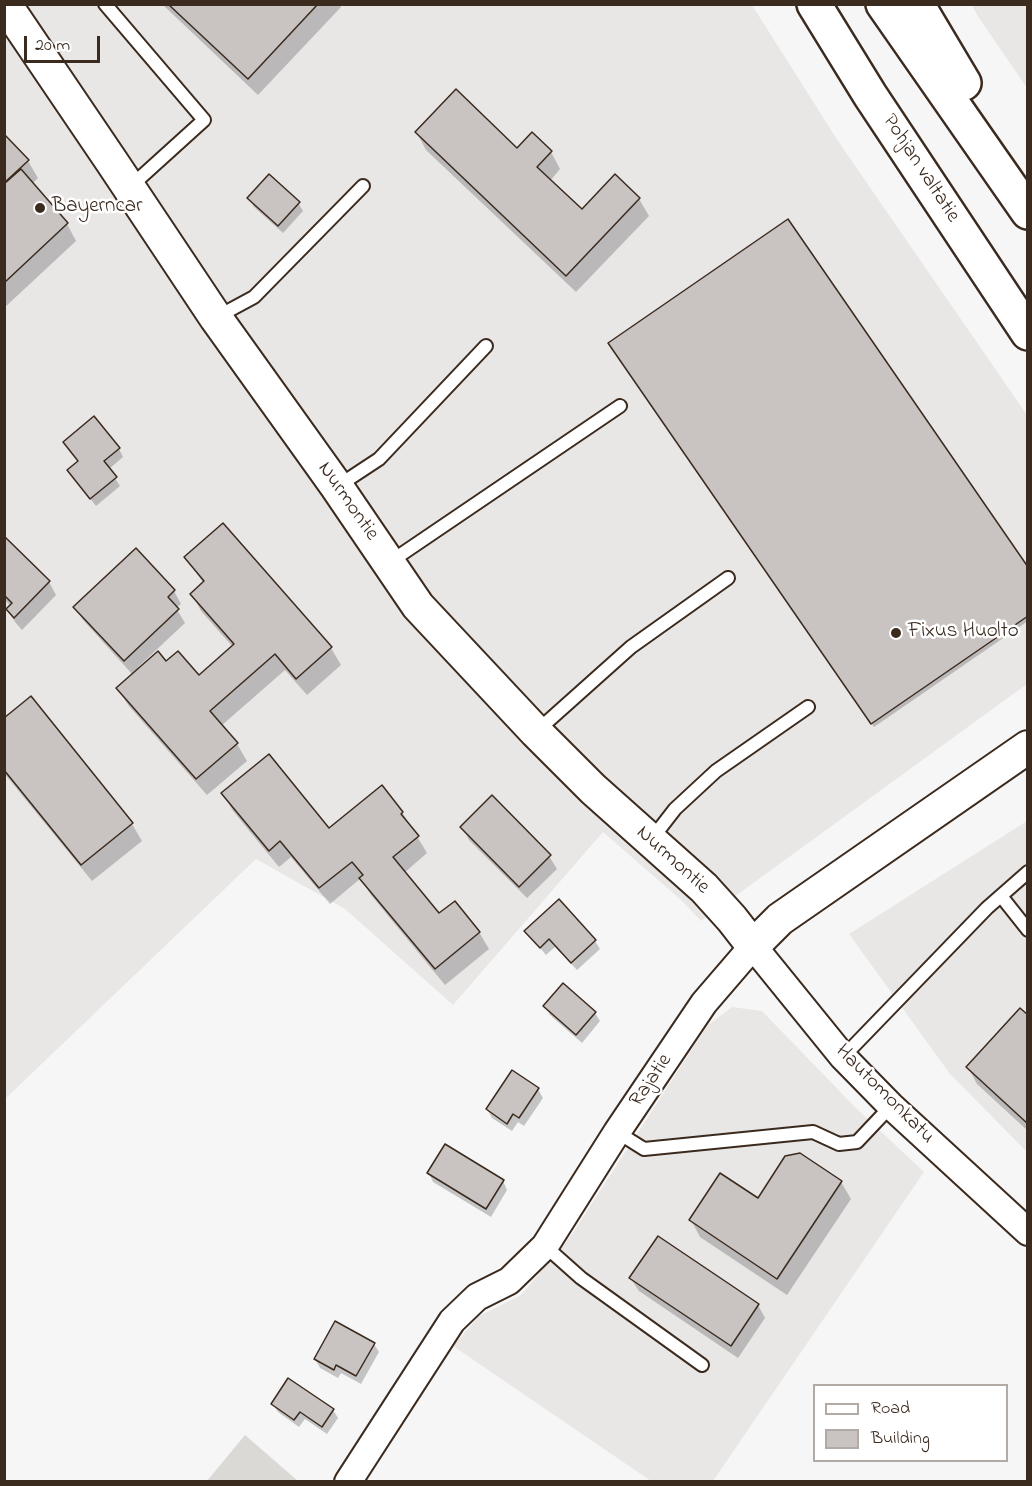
<!DOCTYPE html>
<style>
body{margin:0}
#map{position:relative;width:1032px;height:1486px;overflow:hidden;background:#f7f6f6;font-family:"Indie Flower",sans-serif}
canvas{display:block}
.frame{position:absolute;inset:0;border:6px solid #3b2a1e;pointer-events:none}
.legend{position:absolute;left:813px;top:1384px;width:195px;height:78px;box-sizing:border-box;background:#fff;border:2px solid #b1aaa5;margin:0;padding:8px 10px;list-style:none;font-size:18px;color:#3b2a1e}
.legend li{display:flex;align-items:center;gap:12px;height:30px}
.legend b{width:30px;border:2px solid #b1aaa5}
.scale{position:absolute;left:24px;top:36px;width:76px;height:27px;box-sizing:border-box;border:3px solid #3b2a1e;border-top:0;padding-left:8px;font-size:18px;line-height:21px;white-space:nowrap;color:#3b2a1e;-webkit-text-stroke:4px #fff;paint-order:stroke}
</style>
<div id="map">
<canvas width="1032" height="1486"></canvas>
<div class="frame"></div>
<ul class="legend">
<li><b style="height:8px;background:#fff"></b>Road</li>
<li><b style="height:16px;background:#c9c3c1"></b>Building</li>
</ul>
<div class="scale">20 m</div>
</div>
<script>
const context = document.querySelector('canvas').getContext('2d');
context.lineJoin = 'round';
function paint(path, color) { context.fillStyle = color; context.fill(path, 'evenodd'); }
function stroke(path, color, width, dash) { context.strokeStyle = color; context.lineWidth = width; context.lineCap = dash ? 'butt' : 'round'; context.setLineDash(dash || []); context.stroke(path); }
function label(font, color, halo, rows, align = 'center') {
  context.font = font + ' "Indie Flower",sans-serif'; context.lineWidth = 5; context.setLineDash([]); context.textBaseline = 'middle'; context.strokeStyle = halo; context.fillStyle = color; for (const [text, x, y, turn = 0] of rows) {
    context.save(); context.translate(x, y); context.rotate((+turn || 0) * Math.PI / 180); context.textAlign = isNaN(turn) ? turn : align; if (halo) context.strokeText(text, 0, 0); context.fillText(text, 0, 0); context.restore();
  }
}
const built = new Path2D(`
 M5 5H752L838 141 1027 415V684L701 921 681 900 603 832 453 1005 345 909 256 859 5 1099Z
 M972 5H1027V88L977 15Z
 M1027 821V1152L950 1074 849 934Z
 M732 1007 762 1011 855 1107 924 1172 713 1481H651L453 1346 479 1316 521 1295 570 1237 707 1026Z`);
const green = new Path2D(`
 M245 1435 298 1481H207Z`);
const shadow = new Path2D(`
 M162 4H339L341 7 258 95Z
 M417 133 517 150 551 152 560 169 550 181 582 211 639 199 649 216 576 292 426 150Z
 M4 136 28 161 38 178 32 184 67 224 76 241 4 308Z
 M249 198 298 203 303 211 283 233 254 207Z
 M613 347 1028 569V621L874 727Z
 M65 442 119 449 123 457 109 469 120 486 96 506 69 471 79 462Z
 M4 539 49 582 56 595 22 630 15 622 7 609 11 606 4 599Z
 M186 558 331 648 341 665 307 695 285 670 221 726 237 744 247 761 207 795 128 705 118 688 133 675 83 620 75 607 174 591 181 604 176 608 185 623 138 667 139 669 166 663 199 677 233 647 201 611 192 594 204 584Z
 M31 699 132 824 142 841 92 881 4 773V720Z
 M223 794 329 830 402 812 427 853 404 873 439 915 479 932 489 949 445 985 371 895 361 878 330 904 291 857 279 867 233 811Z
 M462 827 549 856 557 869 527 898 469 840Z
 M559 901 595 941 600 949 577 970 555 947 546 955 526 931Z
 M545 1006 595 1013 600 1021 582 1043 550 1015Z
 M1028 1017V1131L977 1084 968 1067Z
 M512 1072 538 1089 543 1098 524 1126 518 1122 512 1131 492 1118 487 1109Z
 M429 1173 503 1181 507 1190 491 1217 433 1182Z
 M841 1182 851 1199 787 1295 700 1237 691 1220 758 1200Z
 M631 1279 758 1305 765 1318 738 1358 639 1291Z
 M374 1344 379 1352 361 1384 341 1373 338 1378 320 1368 315 1359Z
 M273 1404 333 1410 338 1418 327 1434 305 1419 299 1427 278 1412Z`);
const building = new Path2D(`
 M168 4H318L248 79Z
 M456 89 517 148 532 132 552 151 537 167 582 209 615 174 640 198 566 276 415 132Z
 M4 134 29 160 4 183Z
 M21 169 68 223 4 283V184Z
 M269 174 300 202 278 226 247 198Z
 M788 219 1028 567V616L871 724 608 343Z
 M94 416 120 448 104 461 117 477 90 499 67 470 78 461 63 442Z
 M223 523 332 647 296 679 275 654 210 711 238 743 196 779 116 688 158 651 166 661 178 651 199 675 234 644 190 594 204 581 184 557Z
 M4 536 50 581 14 618 6 609 12 603 4 595Z
 M136 548 175 590 168 597 179 609 124 661 73 607Z
 M31 696 133 823 81 865 4 770V718Z
 M269 754 329 828 382 785 403 812 401 814 419 836 393 857 439 913 455 901 480 932 435 969 359 878 363 875 352 862 319 888 280 841 269 851 221 793Z
 M492 795 551 855 519 887 460 827Z
 M559 899 596 940 571 963 549 939 540 948 524 931Z
 M563 983 596 1012 576 1035 543 1006Z
 M1020 1008 1028 1015V1124L966 1067Z
 M512 1070 539 1088 519 1118 513 1114 507 1124 486 1109Z
 M445 1144 504 1180 486 1209 427 1173Z
 M800 1153 842 1181 777 1279 689 1220 720 1173 758 1198 785 1156Z
 M658 1236 759 1304 731 1346 629 1278Z
 M335 1321 375 1343 356 1376 336 1365 334 1370 314 1359Z
 M288 1378 334 1409 322 1427 300 1412 294 1420 271 1404Z`);
const service = new Path2D(`
 M105 4 204 120 130 187
 M217 317 254 297 363 186
 M338 486 379 459 486 346
 M390 562 620 406
 M537 731 631 647 728 578
 M651 840 675 809 716 771 808 707
 M1001 896 1028 930
 M843 1057 987 908 1028 872
 M617 1132 644 1149 813 1132 839 1144 857 1142 891 1106
 M545 1246 581 1278 702 1365`);
const minor = new Path2D(`
 M348 1482 452 1321 477 1297 509 1281 545 1246 617 1132 704 1003 753 946 843 1057 891 1106 1028 1232`);
const tertiary = new Path2D(`
 M5 4 112 162 216 318 337 487 418 606 536 732 593 789 704 888 732 919 753 946 780 919 1028 747`);
const trunk = new Path2D(`
 M814 4 870 95 1028 333
 M883 4 1028 212
 M917 4 964 83`);
const markers = [
 [40,208,6,"#3b2a1e"],
 [896,633,6,"#3b2a1e"]
];
const streetNames = [
 ["Pohjan valtatie",920,169,57],
 ["Nurmontie",347,502,55],
 ["Nurmontie",672,861,42],
 ["Rajatie",652,1081,-56],
 ["Hautomonkatu",884,1095,45]
];
const poiNames = [
 ["Bayerncar",52,208],
 ["Fixus Huolto",908,633]
];
paint(built, '#e9e7e6');
paint(green, '#dbd9d6');
paint(shadow, '#0003');
paint(building, '#c9c3c1');
stroke(building, '#3b2a1e', 1.5);
stroke(service, '#3b2a1e', 16);
stroke(minor, '#3b2a1e', 30);
stroke(tertiary, '#3b2a1e', 36);
stroke(trunk, '#3b2a1e', 38);
stroke(service, '#fff', 12);
stroke(minor, '#fff', 26);
stroke(tertiary, '#fff', 32);
stroke(trunk, '#fff', 33);
for (const [x, y, r, color] of markers) { const dot = new Path2D(); dot.arc(x, y, r, 0, 2 * Math.PI); context.fillStyle = color; context.fill(dot); stroke(dot, '#fff', 2); }
label('21px', '#3b2a1e', '#fff', streetNames);
label('21px', '#3b2a1e', '#fff', poiNames, 'left');
</script>
